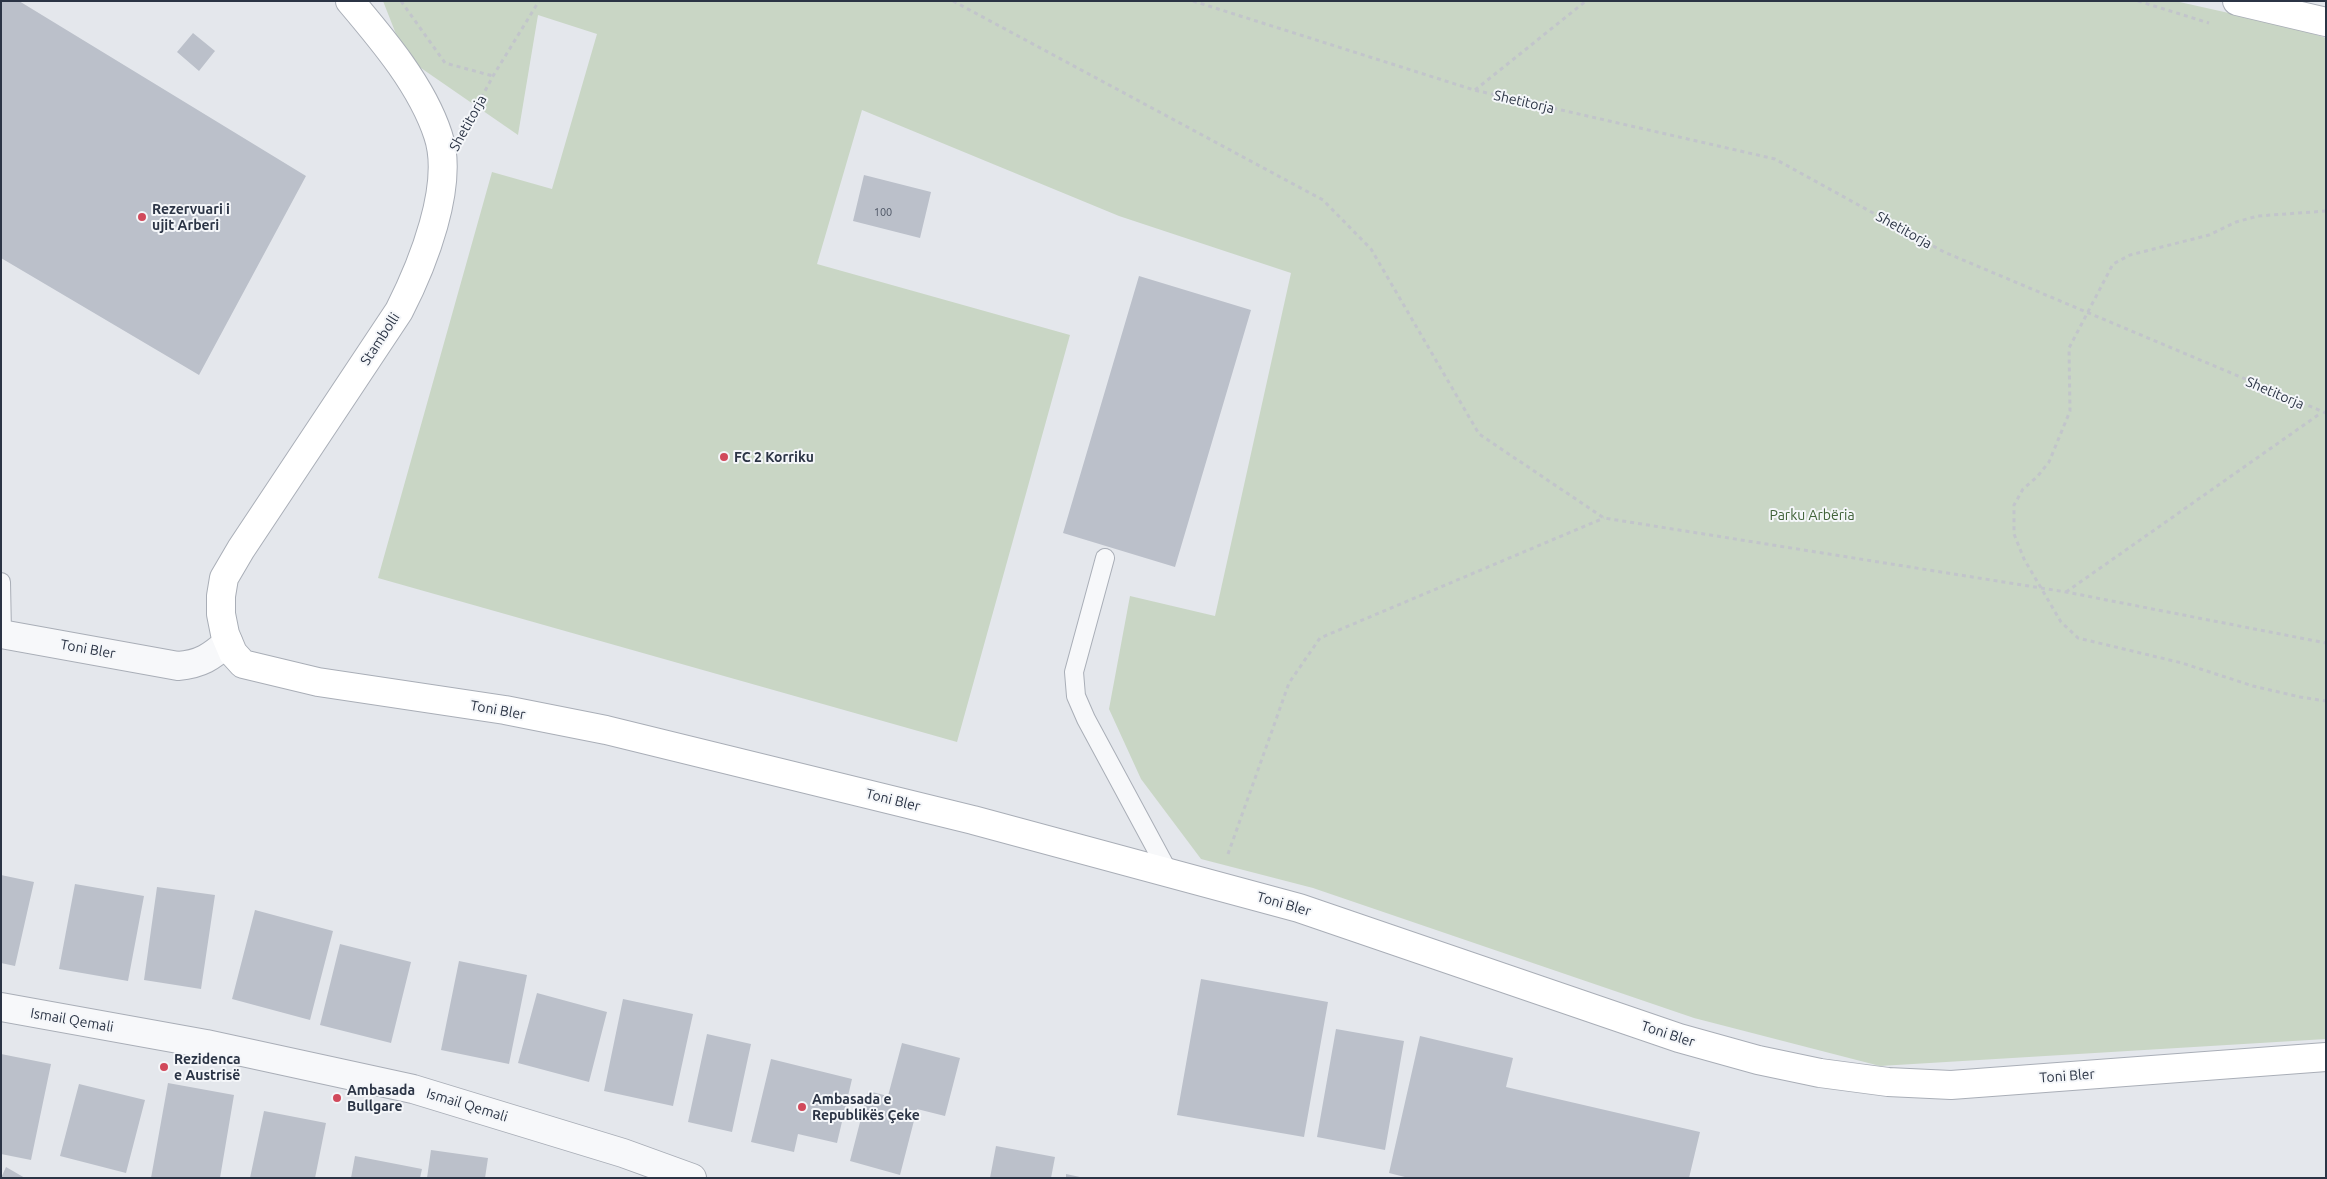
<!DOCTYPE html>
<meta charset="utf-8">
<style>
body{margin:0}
#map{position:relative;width:2327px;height:1179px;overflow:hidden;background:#e4e7ec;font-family:Ubuntu,sans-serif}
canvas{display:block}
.frame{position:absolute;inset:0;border:2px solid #2b3445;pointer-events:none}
</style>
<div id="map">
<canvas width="2327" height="1179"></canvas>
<div class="frame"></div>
</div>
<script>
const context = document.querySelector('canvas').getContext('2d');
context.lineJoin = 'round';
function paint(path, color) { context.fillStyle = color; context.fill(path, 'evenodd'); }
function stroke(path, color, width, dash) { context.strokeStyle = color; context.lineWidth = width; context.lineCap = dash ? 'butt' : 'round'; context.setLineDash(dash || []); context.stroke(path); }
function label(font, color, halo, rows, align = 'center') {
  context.font = font + ' Ubuntu,sans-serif'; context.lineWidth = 4; context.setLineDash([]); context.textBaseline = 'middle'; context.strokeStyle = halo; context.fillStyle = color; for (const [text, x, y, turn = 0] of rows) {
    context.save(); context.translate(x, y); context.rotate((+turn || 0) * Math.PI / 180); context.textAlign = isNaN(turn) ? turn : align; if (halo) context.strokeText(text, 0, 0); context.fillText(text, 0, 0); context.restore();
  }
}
const green = new Path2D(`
 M383 1H2175L2296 28 2326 38V1039L1880 1066 1694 1018 1313 888 1201 859 1141 779 1109 709 1130 596 1215 616 1291 273 1119 216 862 110 817 264 1070 335 957 742 378 578 492 172 552 189 597 34 538 15 518 135 405 57Z`);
const building = new Path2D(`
 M1 1H19L306 176 199 375 1 258Z
 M193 33 215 51 199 71 177 52Z
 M864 175 931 192 920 238 853 221Z
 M1139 276 1251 310 1175 567 1063 533Z
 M1 875 34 882 15 966 1 963Z
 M75 884 144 896 128 981 59 969Z
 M157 887 215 895 201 989 144 980Z
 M255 910 333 931 310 1020 232 999Z
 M340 944 411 962 391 1043 320 1025Z
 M459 961 527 975 509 1064 441 1050Z
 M1201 979 1328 1002 1304 1137 1177 1115Z
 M537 993 607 1012 589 1082 518 1063Z
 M623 999 693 1014 673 1106 604 1091Z
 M1336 1029 1404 1041 1385 1150 1317 1137Z
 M707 1034 751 1044 732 1132 688 1122Z
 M1420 1036 1513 1058 1506 1087 1700 1132 1689 1178H1409L1389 1173Z
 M902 1043 960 1058 945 1116 917 1109 900 1175 850 1161 868 1091 888 1096Z
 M1 1054 51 1064 31 1160 1 1154Z
 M771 1059 852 1079 837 1143 798 1134 794 1152 751 1142Z
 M168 1083 234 1095 220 1178H151Z
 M79 1084 145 1100 126 1173 60 1156Z
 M264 1111 326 1123 315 1178H250Z
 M996 1146 1055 1157 1051 1178H990Z
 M431 1150 488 1158 485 1178H427Z
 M355 1156 422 1169 420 1178H351Z
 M6 1167 25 1178H1Z
 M1066 1174 1080 1177 1079 1178H1066Z`);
const path = new Path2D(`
 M401 1 445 63 493 76
 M953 1 1323 200 1371 249 1479 434 1604 518 2066 592 2326 643
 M1193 1 1474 90 1775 159 1944 252 2326 413
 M2138 1 2209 23
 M1475 90 1586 1
 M470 119 493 76 539 1
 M2326 211 2258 216 2236 222 2209 235 2130 255 2113 264 2069 348 2070 411 2049 462 2037 477 2023 489 2014 505V534L2024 559 2061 622 2078 638 2182 663 2253 686 2300 697 2326 701
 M2066 592 2321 413
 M1228 854 1289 683 1320 638 1604 518`);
const lane = new Path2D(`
 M1105 558 1074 672 1076 696 1086 719 1169 873
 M1 582 2 634`);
const street = new Path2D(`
 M1 634 178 666C201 664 211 657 228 642
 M1 1007 206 1044 413 1089 623 1153 692 1178`);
const secondary = new Path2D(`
 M350 1C383 40 422 86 438 135 455 185 422 266 399 311L241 549 224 578 221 596V614L225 634 233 653 243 664 318 682 505 710 606 730 973 820 1299 908 1679 1038 1758 1060 1820 1073 1888 1082 1951 1085 2326 1057
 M2237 1 2326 22`);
const markers = [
 [142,217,5,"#d1495b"],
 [724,457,5,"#d1495b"],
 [164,1067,5,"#d1495b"],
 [337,1098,5,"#d1495b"],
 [802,1107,5,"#d1495b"]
];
const numberNames = [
 ["100",883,212]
];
const streetNames = [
 ["Shetitorja",1524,102,13],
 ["Shetitorja",468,123,-61],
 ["Shetitorja",1904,230,29],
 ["Stambolli",380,339,-57],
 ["Shetitorja",2275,393,23],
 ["Toni Bler",88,649,10],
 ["Toni Bler",498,710,10],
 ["Toni Bler",893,800,14],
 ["Toni Bler",1284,904,16],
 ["Ismail Qemali",72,1020,10],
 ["Toni Bler",1668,1034,18],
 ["Toni Bler",2067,1076,-4],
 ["Ismail Qemali",467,1105,17]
];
const poiNames = [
 ["Rezervuari i",152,209],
 ["ujit Arberi",152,225],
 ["FC 2 Korriku",734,457],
 ["Rezidenca",174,1059],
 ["e Austrisë",174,1075],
 ["Ambasada",347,1090],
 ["Bullgare",347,1106],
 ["Ambasada e",812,1099],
 ["Republikës Çeke",812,1115]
];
const parkNames = [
 ["Parku Arbëria",1812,515]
];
paint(green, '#c9d6c5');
paint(building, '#bbc0ca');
stroke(lane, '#a9aeb7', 20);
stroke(street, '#a9aeb7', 30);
stroke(secondary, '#a9aeb7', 30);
stroke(path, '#c2c5cb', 3, [4, 4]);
stroke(lane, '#f7f8fa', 18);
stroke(street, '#f7f8fa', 28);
stroke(secondary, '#fff', 28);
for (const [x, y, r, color] of markers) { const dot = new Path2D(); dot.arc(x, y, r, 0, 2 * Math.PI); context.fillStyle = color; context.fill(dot); stroke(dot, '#f4f6f9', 2); }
label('11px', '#4f5766', null, numberNames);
label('14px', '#2b3445', '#f4f6f9', streetNames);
label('bold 14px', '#2b3445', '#f4f6f9', poiNames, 'left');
label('14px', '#3f6138', '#f4f6f9', parkNames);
</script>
